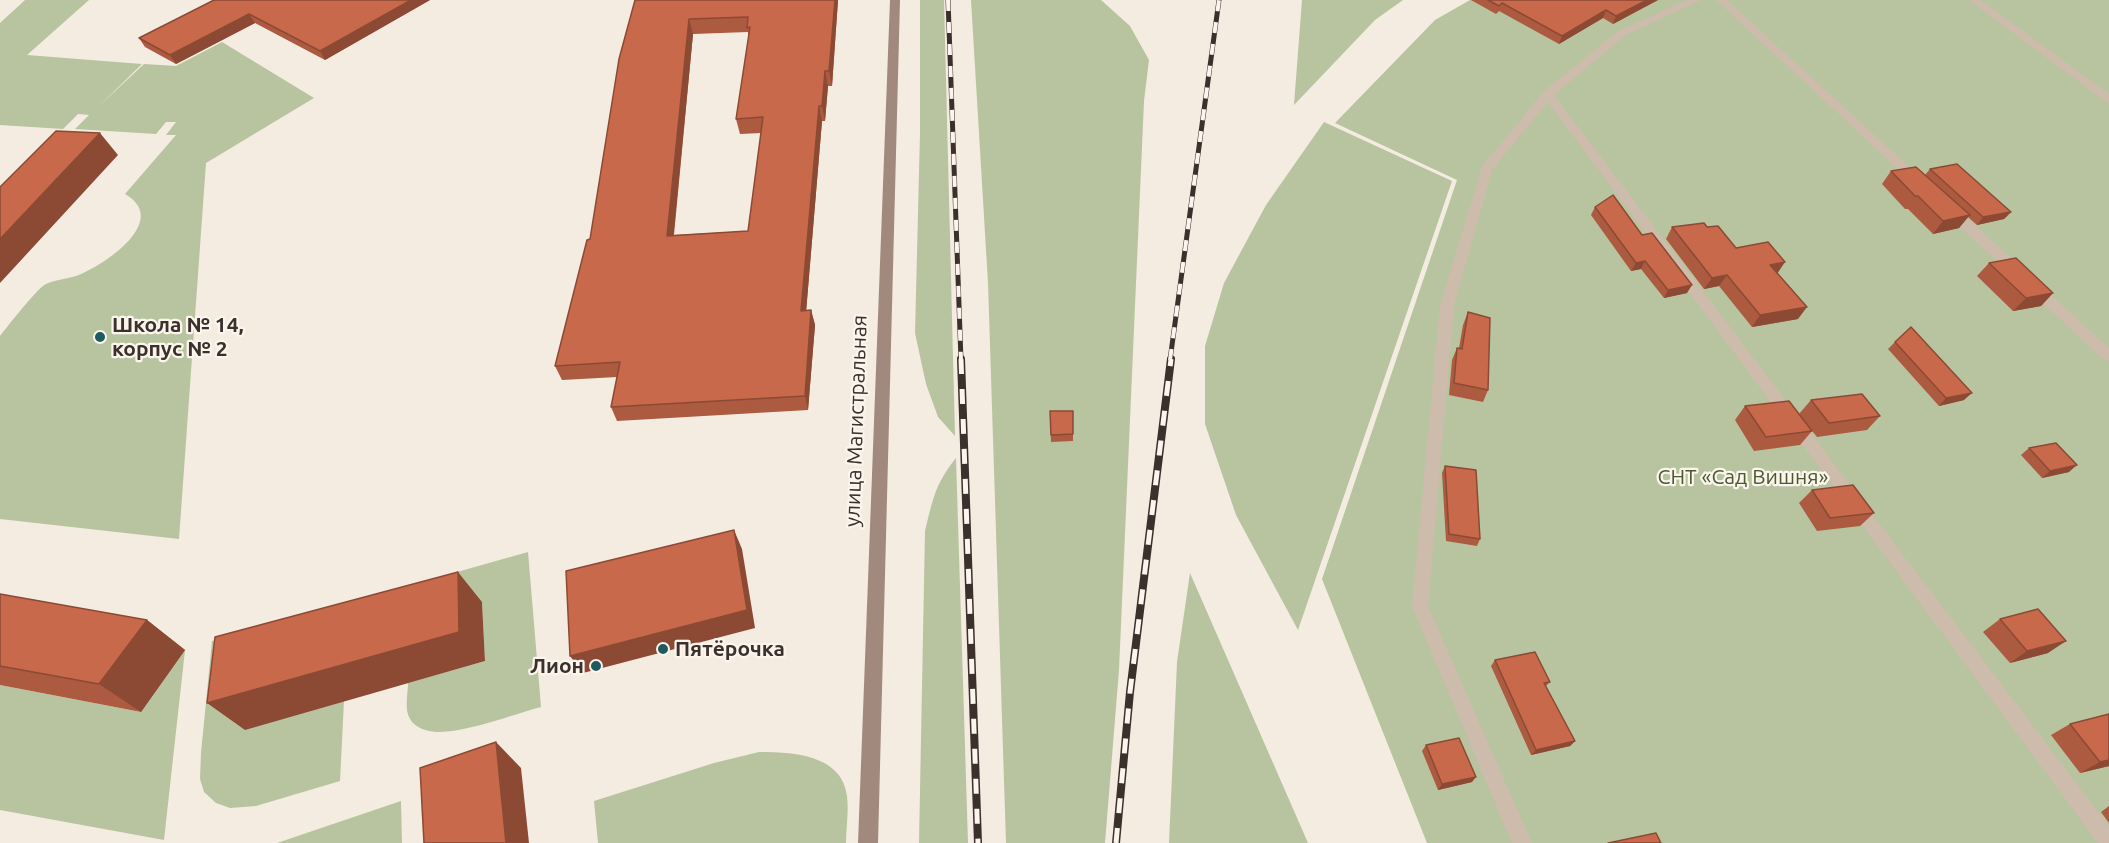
<!DOCTYPE html>
<meta charset="utf-8">
<style>
body{margin:0}
canvas{display:block;background:#f4ebe1}
</style>
<canvas width="2109" height="843"></canvas>
<script>
const context = document.querySelector('canvas').getContext('2d');
context.lineJoin = 'round';
function paint(path, color) { context.fillStyle = color; context.fill(path, 'evenodd'); }
function stroke(path, color, width, dash) { context.strokeStyle = color; context.lineWidth = width; context.lineCap = dash ? 'butt' : 'round'; context.setLineDash(dash || []); context.stroke(path); }
function label(font, color, halo, rows, align = 'center') {
  context.font = font + ' Ubuntu,sans-serif'; context.lineWidth = 4.5; context.setLineDash([]); context.textBaseline = 'middle'; context.strokeStyle = halo; context.fillStyle = color; for (const [text, x, y, turn = 0] of rows) {
    context.save(); context.translate(x, y); context.rotate((+turn || 0) * Math.PI / 180); context.textAlign = isNaN(turn) ? turn : align; if (halo) context.strokeText(text, 0, 0); context.fillText(text, 0, 0); context.restore();
  }
}
const green = new Path2D(`
 M25 0H89L27 55 142 64 99 106 144 64 176 66 222 42 314 98 206 163 179 539 0 519V336C8 326 38 287 46 284 57 279 70 279 81 274 107 263 170 220 125 194L176 135H166L176 122H166L156 134 75 129 89 115 78 114 63 129 0 125V23Z
 M920 0H944L955 436 938 417 926 384 915 333 920 133Z
 M971 0H1101L1130 26 1149 60 1144 101 1119 670 1105 843H1006L988 283Z
 M1302 0H1403L1375 20 1294 105Z
 M1470 0H2109V843H1427L1322 579 1457 180 1335 123 1435 20Z
 M1324 122 1452 181 1298 630 1236 515 1205 424V346L1224 283 1266 205Z
 M956 458 968 843H919L925 531C933 499 935 484 956 458Z
 M528 552 541 707C512 715 467 732 438 732 428 732 415 728 410 719 404 709 408 694 408 683L485 661 482 602 344 701 340 781 256 806 230 808 216 803 204 792 200 779 201 753 212 641Z
 M1190 573 1308 843H1169L1177 662Z
 M185 650 164 840 0 810V685L141 712Z
 M759 752C791 752 842 754 847 796 849 811 846 828 846 843H598L594 801 714 763Z
 M401 801 402 843H277Z`);
const street = new Path2D(`
 M1687 0H1701L1626 35 1554 95 2109 826V843H2098L1548 102 1492 170 1454 306 1428 606 1532 843H1512L1412 606 1440 306 1482 166 1544 91 1618 31Z
 M1716 0H1727L1924 180 1926 183 1924 186H1916Z
 M1969 0H1981L2109 94V104Z
 M1949 205 1954 206 2109 348V361L2104 360 1944 212 1943 209 1944 206Z`);
const secondary = new Path2D(`
 M890 0H900L878 843H858Z`);
const railFar1 = new Path2D(`
 M948 0 961 360
 M1170 360 1219 0`);
const rail = new Path2D(`
 M961 359 978 843
 M1116 843 1130 692 1171 359`);
const wall = new Path2D(`
 M212 0H430L325 60 255 23 176 64 145 47 139 38 213 1Z
 M635 0H838L832 86H828L825 121H822L806 311 811 310 815 325 808 410 617 421 611 407 617 377 562 380 555 366 590 239ZM748 32 749 37 736 119 740 134 761 133 748 231 674 235 693 34Z
 M1471 0H1658L1613 24 1603 18 1559 44 1499 11 1496 14Z
 M1930 169 2011 212 2004 219 1977 225 1968 217 1959 228 1933 234 1908 209H1905L1882 184 1891 171 1925 175Z
 M1595 207 1642 235 1687 293 1664 298 1641 269 1631 271 1591 215Z
 M1672 227H1707L1736 248 1777 273 1798 319 1752 327 1719 286 1704 289 1666 239Z
 M1989 263 2053 293 2041 306 2013 311 1977 276Z
 M1468 312 1488 390 1483 402 1449 395 1452 360 1457 348H1459L1463 325Z
 M1895 342 1964 400 1939 406 1888 349Z
 M1811 400 1880 416 1867 430 1817 437 1799 414Z
 M1745 406 1812 431 1800 445 1754 451 1735 420Z
 M1050 411H1073V441L1051 442Z
 M2029 448 2069 472 2042 478 2021 455Z
 M1445 466 1480 539 1477 546 1446 541 1442 473Z
 M1812 490 1874 513 1860 526 1817 531 1799 503Z
 M0 594 147 620 185 650 141 712 0 685Z
 M2000 619 2048 653 2010 663 1983 632Z
 M1495 660 1550 682 1546 686 1575 741 1570 746 1531 755 1491 666Z
 M2109 714V766L2080 773 2051 735 2070 724Z
 M1426 745 1472 782 1438 790 1422 751Z
 M2109 806V823L2101 812Z`);
const shadedWall = new Path2D(`
 M411 0H430L325 60 320 51Z
 M835 0H838L832 86 829 71Z
 M1647 0H1658L1613 24 1616 16Z
 M1606 10 1603 18 1559 44 1562 36Z
 M249 14 255 23 176 64 170 55Z
 M689 19 693 34 672 250 667 236Z
 M825 71 828 86 825 121 822 106Z
 M819 106 822 121 805 325 801 311Z
 M100 133 118 155 0 283V239Z
 M2011 212 2004 219 1977 225 1983 217Z
 M1970 215 1959 228 1933 234 1943 221Z
 M1645 261 1641 269 1631 271 1636 263Z
 M1785 262 1777 274 1770 265Z
 M1727 275 1719 286 1704 289 1712 278Z
 M1692 285 1687 293 1664 298 1668 290Z
 M2053 293 2041 306 2013 311 2026 298Z
 M1807 307 1798 319 1752 327 1760 315Z
 M811 310 815 325 808 410 805 396Z
 M1972 393 1964 400 1939 406 1946 398Z
 M2077 465 2069 472 2042 478 2050 471Z
 M734 530 742 549 755 628 583 673 570 656Z
 M458 572 482 602 485 661 245 730 207 703Z
 M147 620 185 650 141 712 99 684Z
 M2066 641 2048 653 2010 663 2027 651Z
 M1575 741 1570 746 1531 755 1536 750Z
 M496 742 521 768 529 843H506Z
 M2109 760V766L2080 773 2100 762Z
 M1476 777 1472 782 1438 790 1442 784Z`);
const building = new Path2D(`
 M214 0H411L320 51 249 14 170 55 139 38Z
 M635 0H835L829 71H825L822 106H819L801 311 811 310 805 396 611 407 620 362 555 366 587 240 590 239 619 59ZM748 17 747 28 750 27 736 119 763 117 748 231 667 236 689 19Z
 M1488 0H1647L1616 16 1606 10 1562 36 1502 3 1499 6Z
 M56 131 100 133 0 239V187Z
 M1957 164 2011 212 1983 217 1930 169Z
 M1916 167 1970 215 1943 221 1918 196H1915L1891 171Z
 M1613 195 1642 235 1652 233 1692 285 1668 290 1645 261 1636 263 1595 207Z
 M1704 223 1707 227 1718 226 1736 248 1768 242 1785 262 1770 265 1807 307 1760 315 1727 275 1712 278 1672 227Z
 M2016 258 2053 293 2026 298 1989 263Z
 M1468 312 1490 318 1488 390 1454 383 1457 348 1462 349Z
 M1911 327 1972 393 1946 398 1895 342Z
 M1862 394 1880 416 1829 423 1811 400Z
 M1789 401 1812 431 1766 437 1745 406Z
 M1050 411H1073V434L1051 435Z
 M2056 443 2077 465 2050 471 2029 448Z
 M1445 466 1476 470 1480 539 1449 534Z
 M1853 485 1874 513 1830 518 1812 490Z
 M734 530 747 610 570 656 566 571Z
 M458 572 459 632 207 703 215 637Z
 M0 594 147 620 99 684 0 666Z
 M2038 609 2066 641 2027 651 2000 619Z
 M1535 652 1550 682 1544 683 1575 741 1536 750 1495 660Z
 M2109 714V760L2100 762 2070 724Z
 M1459 738 1476 777 1442 784 1426 745Z
 M496 742 506 843H424L420 768Z
 M1656 833 1661 843H1608Z`);
const markers = [
 [100,337,6,"#1f5a5e"],
 [663,649,6,"#1f5a5e"],
 [596,666,6,"#1f5a5e"]
];
const poiNames = [
 ["Школа № 14,",112,325],
 ["корпус № 2",112,349],
 ["Пятёрочка",675,649],
 ["Лион",584,666,"right"]
];
const streetNames = [
 ["улица Магистральная",856,421,-88]
];
const parkNames = [
 ["СНТ «Сад Вишня»",1743,477]
];
paint(green, '#b8c4a0');
paint(street, '#cdbbac');
paint(secondary, '#a18a7d');
stroke(railFar1, '#3b302b', 5);
stroke(rail, '#3b302b', 8);
stroke(railFar1, '#fbf5ee', 4, [11]);
stroke(rail, '#fbf5ee', 5, [15]);
paint(wall, '#ac5a40');
paint(shadedWall, '#8c4a34');
paint(building, '#c8694b');
stroke(building, '#8c4a34', 1.5);
for (const [x, y, r, color] of markers) { const dot = new Path2D(); dot.arc(x, y, r, 0, 2 * Math.PI); context.fillStyle = color; context.fill(dot); stroke(dot, '#fbf5ee', 2); }
label('bold 21px', '#3b302b', '#fbf5ee', poiNames, 'left');
label('21px', '#3b302b', '#fbf5ee', streetNames);
label('21px', '#4a5a2e', '#fbf5ee', parkNames);
</script>
